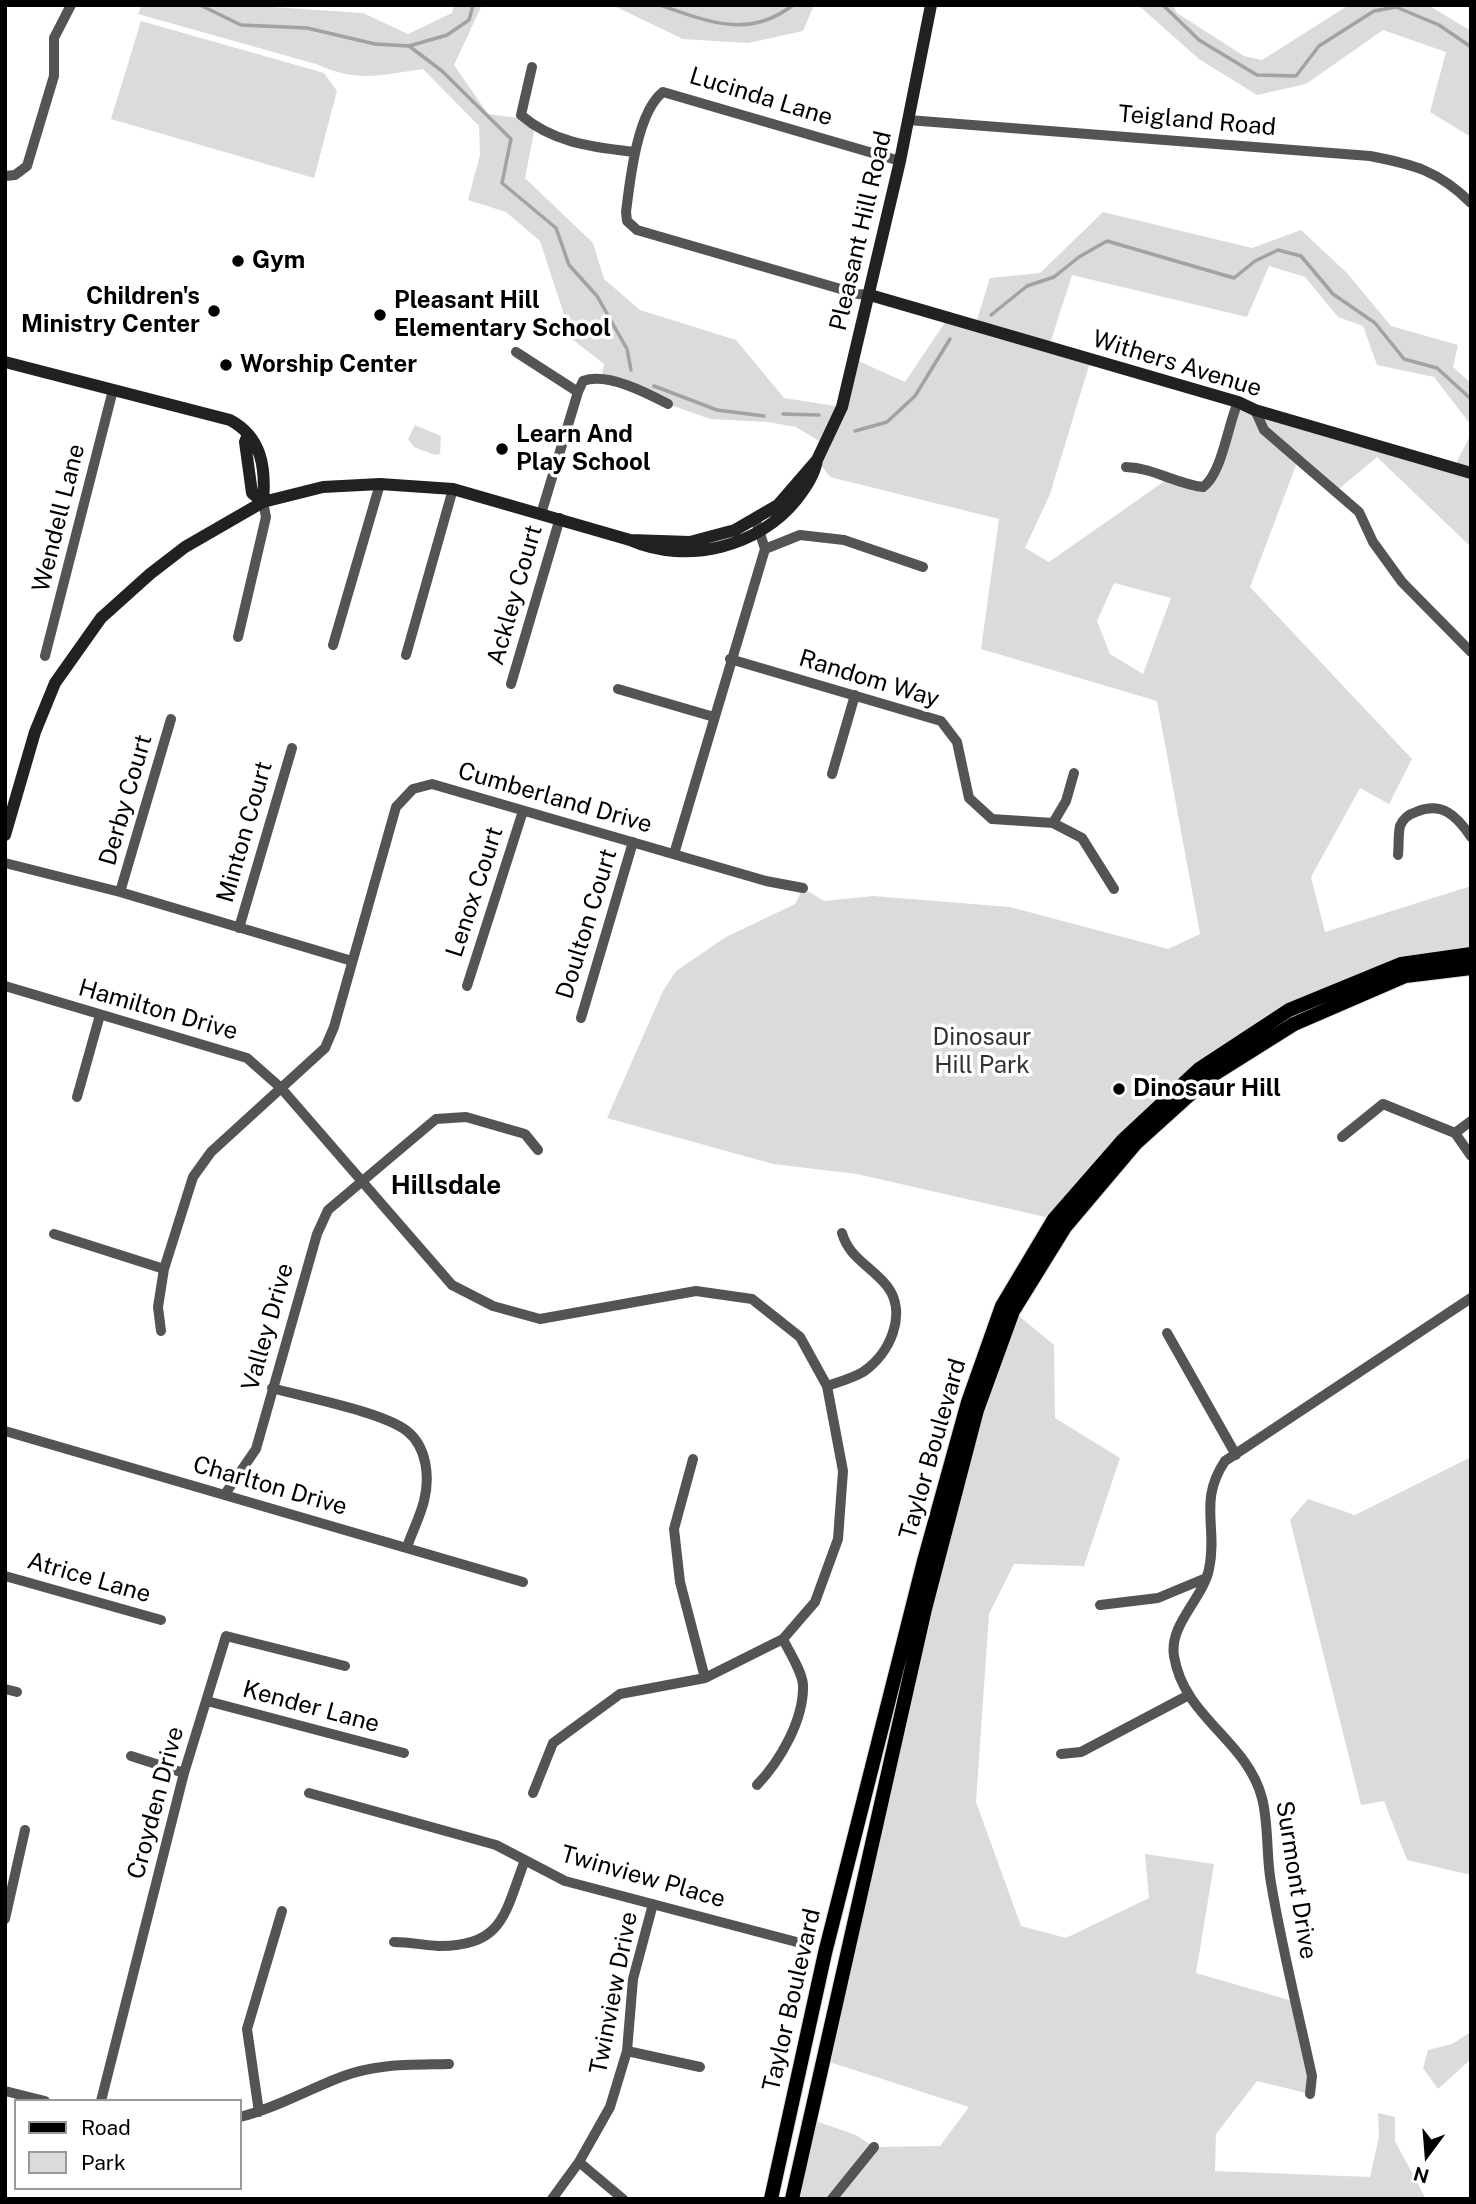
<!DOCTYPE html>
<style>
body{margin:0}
#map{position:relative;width:1476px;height:2204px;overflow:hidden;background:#fff;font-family:"Public Sans",sans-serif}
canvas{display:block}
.frame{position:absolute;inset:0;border:7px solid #000;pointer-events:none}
.legend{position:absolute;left:14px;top:2099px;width:228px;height:91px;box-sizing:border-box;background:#fff;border:2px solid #999;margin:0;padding:9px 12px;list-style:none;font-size:21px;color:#000}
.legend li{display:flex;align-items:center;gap:14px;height:35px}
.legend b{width:35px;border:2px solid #999}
.north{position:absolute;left:1392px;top:2120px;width:70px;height:70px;-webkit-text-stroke:5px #fff;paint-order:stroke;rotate:196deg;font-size:19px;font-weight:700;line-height:28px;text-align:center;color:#000}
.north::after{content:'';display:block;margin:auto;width:24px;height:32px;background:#000;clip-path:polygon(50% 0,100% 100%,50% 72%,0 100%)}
</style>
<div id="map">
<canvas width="1476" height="2204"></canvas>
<div class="frame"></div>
<ul class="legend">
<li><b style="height:9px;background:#000"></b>Road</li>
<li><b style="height:19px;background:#dbdbdb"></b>Park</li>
</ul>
<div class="north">N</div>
</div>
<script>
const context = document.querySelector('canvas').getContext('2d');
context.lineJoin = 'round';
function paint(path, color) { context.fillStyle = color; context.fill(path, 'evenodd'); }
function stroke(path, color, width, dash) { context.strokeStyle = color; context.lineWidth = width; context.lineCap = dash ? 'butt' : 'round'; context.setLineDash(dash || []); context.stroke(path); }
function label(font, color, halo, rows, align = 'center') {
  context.font = font + ' "Public Sans",sans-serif'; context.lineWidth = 7; context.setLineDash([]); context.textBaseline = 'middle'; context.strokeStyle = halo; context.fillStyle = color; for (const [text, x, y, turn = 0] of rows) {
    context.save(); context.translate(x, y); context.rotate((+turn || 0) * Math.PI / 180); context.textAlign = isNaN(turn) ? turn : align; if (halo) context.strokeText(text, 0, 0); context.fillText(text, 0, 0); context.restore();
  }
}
const green = new Path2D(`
 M142 5H242L363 13 408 34 452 13 454 5H482L454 65 488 114 518 118 535 127 525 178 593 243 604 279 640 310 736 340 784 398 842 407 854 359 905 382 948 318 975 326 990 278 1040 273 1103 212 1252 248 1301 230 1347 273 1391 326 1458 345 1453 367 1471 383V425L1434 377 1377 365 1363 326 1338 317 1305 277 1269 266 1247 317 1072 275 1049 347 1091 359 1050 494 1025 548 1049 562 1169 478 1189 485 1210 482 1238 402 1454 467 1471 434V547L1377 457 1335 492 1298 460 1250 587 1412 759 1389 804 1360 788 1311 877 1325 932 1471 886V954L1289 1010 1054 1219 857 1174 773 1164 607 1118 663 991 676 971 726 937 795 904 803 888 824 901 873 896 1010 907 1168 949 1200 934 1157 701 981 649 999 519 830 477 817 460 824 444 796 427 768 422 710 419 601 380 604 364 572 339 540 241 506 212 468 200 480 155 479 126 423 69C379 75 358 83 316 64L138 14ZM1114 583 1171 598 1143 674 1110 654 1097 621Z
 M612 5H814L803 31 748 43 683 39Z
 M1138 5H1173L1177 13 1244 56 1262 60 1349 5H1428L1471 31V137L1430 112 1446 52 1383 30 1306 84 1257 95 1199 59Z
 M141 21 324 73 337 91 314 178 111 119Z
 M415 425 441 436 440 454 435 455 414 447 408 439Z
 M1013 1311 1054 1345 1055 1418 1120 1458 1084 1566 1014 1564 989 1614 976 1802 1021 1926 1066 1938 1149 1898 1145 1854 1214 1864 1196 1973 1296 2002 1310 2094 1257 2081 1216 2134 1215 2171 1370 2177 1379 2137 1378 2113 1395 2117V2141L1426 2199H792L810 2119 856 2135 874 2147 940 2146 969 2107 823 2060 925 1609Z
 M1471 1457V1875L1407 1860 1384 1801 1361 1805 1290 1520 1308 1499 1355 1515Z
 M1471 2032V2059L1438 2089 1423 2068 1428 2050 1452 2044Z`);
const stream = new Path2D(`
 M200 5 241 25 307 28 375 44 409 46 447 35 469 20 473 5
 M660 5C707 21 748 40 793 5
 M1163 5 1199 40 1257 75 1296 76 1319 46 1374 11 1396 7 1439 25 1471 47
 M409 46 442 71 511 139 502 183 556 228 569 265 597 296 627 349 631 370
 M991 315 1027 286 1054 277 1079 257 1107 241 1234 278 1255 261 1278 250 1301 256 1333 294 1375 323 1404 359 1437 368 1471 399
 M654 386 717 410 764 416
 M783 414 819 415
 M855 431 887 422 915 396 950 339`);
const street = new Path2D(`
 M532 67 521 115C553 143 593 147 634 152
 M908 120 1370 156C1413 164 1439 171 1471 203
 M5 176 15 175 27 166 54 76V38L71 5
 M870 295 858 294 637 230 627 221 626 212C630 180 637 112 663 92L900 161
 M516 352 578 392 583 381C607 372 647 393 668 404
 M1255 410 1264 430 1359 512 1373 542 1402 582 1471 652
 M1126 467C1154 468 1176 484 1203 487 1222 474 1228 424 1238 402
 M541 514 578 392
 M765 549 800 535 844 540 923 567
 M238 637 266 517 263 502
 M333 645 380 484
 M406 655 453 489
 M45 656 113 390
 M730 659 941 721 957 742 969 798 992 819 1053 823 1082 838 1114 889
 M511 684 560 518
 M618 689 714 717
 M832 774 855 695
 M1053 823 1066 801 1074 773
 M674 854 765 549 756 521
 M1398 855C1399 846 1398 835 1400 826 1403 819 1409 814 1416 812 1442 801 1457 816 1471 837
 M5 863 120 892 352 961
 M120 892 171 719
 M239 928 292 748
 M5 986 247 1058 281 1088 452 1285 493 1306 540 1319 696 1291 752 1299 800 1337 827 1386 843 1471 838 1539 815 1602 783 1639 705 1678 620 1694 553 1743 533 1793
 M467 986 523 811
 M581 1018 633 842
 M77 1097 100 1015
 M1455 1133 1471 1156
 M1455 1133 1471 1121
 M1342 1137 1383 1104 1455 1133
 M54 1234 164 1269
 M161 1331 158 1307 164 1269 193 1177 211 1152 325 1048 334 1027 396 807 413 789 432 784 766 881 803 888
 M1167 1333 1236 1455
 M827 1386C839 1382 853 1378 863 1372 890 1354 908 1313 887 1286 871 1266 849 1258 842 1233
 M272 1388C304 1397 383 1412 407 1431 427 1447 430 1477 424 1501 420 1517 412 1532 407 1547
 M5 1431 523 1582
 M693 1459 674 1529 680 1582 705 1678
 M225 1494 256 1449 317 1234 328 1210 436 1119 466 1117 525 1134 538 1150
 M5 1576 161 1620
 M1100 1605 1158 1598 1206 1578
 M5 1689 17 1692
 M207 1701 404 1753
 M1061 1754 1081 1752 1187 1696
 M131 1756 184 1773
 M757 1785C780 1761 804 1720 803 1685 802 1671 789 1652 783 1639
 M309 1793 496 1845 565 1881 808 1945
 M5 1919 25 1830
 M394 1942C409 1942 423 1945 438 1946 504 1947 505 1912 525 1860
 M627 2051 700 2067
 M5 2091 45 2101
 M1310 2094 1312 2076C1298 2012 1282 1948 1271 1883 1266 1856 1269 1825 1262 1798 1247 1740 1184 1718 1174 1656 1169 1624 1203 1599 1209 1569 1218 1527 1198 1501 1225 1461L1471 1298
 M101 2101 184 1773 226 1636 345 1666
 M259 2112 247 2029 282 1911
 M240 2117C276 2108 307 2090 341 2077 376 2063 413 2065 449 2064
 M579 2162 623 2199
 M552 2199 579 2162 610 2107 627 2051 633 1979 653 1904
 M832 2199 874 2147`);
const secondary = new Path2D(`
 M870 295 1238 402 1255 410 1471 473
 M5 362 230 420C262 437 266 468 263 502
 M248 434 245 442 252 493 263 502
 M817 460C815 474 806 487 797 499 759 547 687 565 630 540L690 542 735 530 778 505 817 460 842 407 900 161 931 5
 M5 835 35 732 55 683 101 618 150 574 185 547 263 502 323 487 380 484 453 489 630 540`);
const primary = new Path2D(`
 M771 2199 825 1953 924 1561 968 1402 1002 1306 1054 1219 1123 1140 1199 1069 1289 1010 1401 964 1471 954
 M792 2199 925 1609 977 1410 1013 1311 1065 1227 1136 1143 1208 1078 1294 1024 1405 976 1471 968`);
const markers = [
 [238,261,7,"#000"],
 [214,311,7,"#000"],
 [380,315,7,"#000"],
 [226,365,7,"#000"],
 [502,449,7,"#000"],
 [1119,1089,7,"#000"]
];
const streetNames = [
 ["Lucinda Lane",761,97,17],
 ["Teigland Road",1197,121,5],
 ["Pleasant Hill Road",861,231,-77],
 ["Withers Avenue",1177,364,17],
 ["Wendell Lane",59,518,-76],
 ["Ackley Court",515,595,-74],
 ["Random Way",869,679,17],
 ["Cumberland Drive",555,798,16],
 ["Derby Court",126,800,-74],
 ["Minton Court",245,832,-74],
 ["Lenox Court",475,892,-72],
 ["Doulton Court",587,924,-73],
 ["Hamilton Drive",158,1010,16],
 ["Valley Drive",268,1327,-74],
 ["Taylor Boulevard",933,1449,-74],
 ["Charlton Drive",270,1486,16],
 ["Atrice Lane",89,1578,16],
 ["Kender Lane",311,1707,15],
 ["Croyden Drive",156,1803,-75],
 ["Twinview Place",643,1877,16],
 ["Surmont Drive",1296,1880,81],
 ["Twinview Drive",614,1993,-79],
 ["Taylor Boulevard",792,2000,-77]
];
const poiNames = [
 ["Gym",252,261],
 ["Children's",200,297,"right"],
 ["Ministry Center",200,325,"right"],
 ["Pleasant Hill",394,301],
 ["Elementary School",394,329],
 ["Worship Center",240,365],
 ["Learn And",516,435],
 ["Play School",516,463],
 ["Dinosaur Hill",1133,1089]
];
const parkNames = [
 ["Dinosaur",982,1038],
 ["Hill Park",982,1066]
];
const neighbourhoodNames = [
 ["Hillsdale",446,1186]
];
paint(green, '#dbdbdb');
stroke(stream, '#a2a2a2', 3.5);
stroke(primary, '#dbdbdb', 16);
stroke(street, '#545454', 10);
stroke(secondary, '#212121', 12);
stroke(primary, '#000', 14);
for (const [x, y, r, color] of markers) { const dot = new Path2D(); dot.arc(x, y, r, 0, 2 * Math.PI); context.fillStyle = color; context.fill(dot); stroke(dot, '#fff', 2.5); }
label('24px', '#000', '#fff', streetNames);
label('bold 24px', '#000', '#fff', poiNames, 'left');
label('24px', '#323232', '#fff', parkNames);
label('bold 26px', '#000', '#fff', neighbourhoodNames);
</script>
